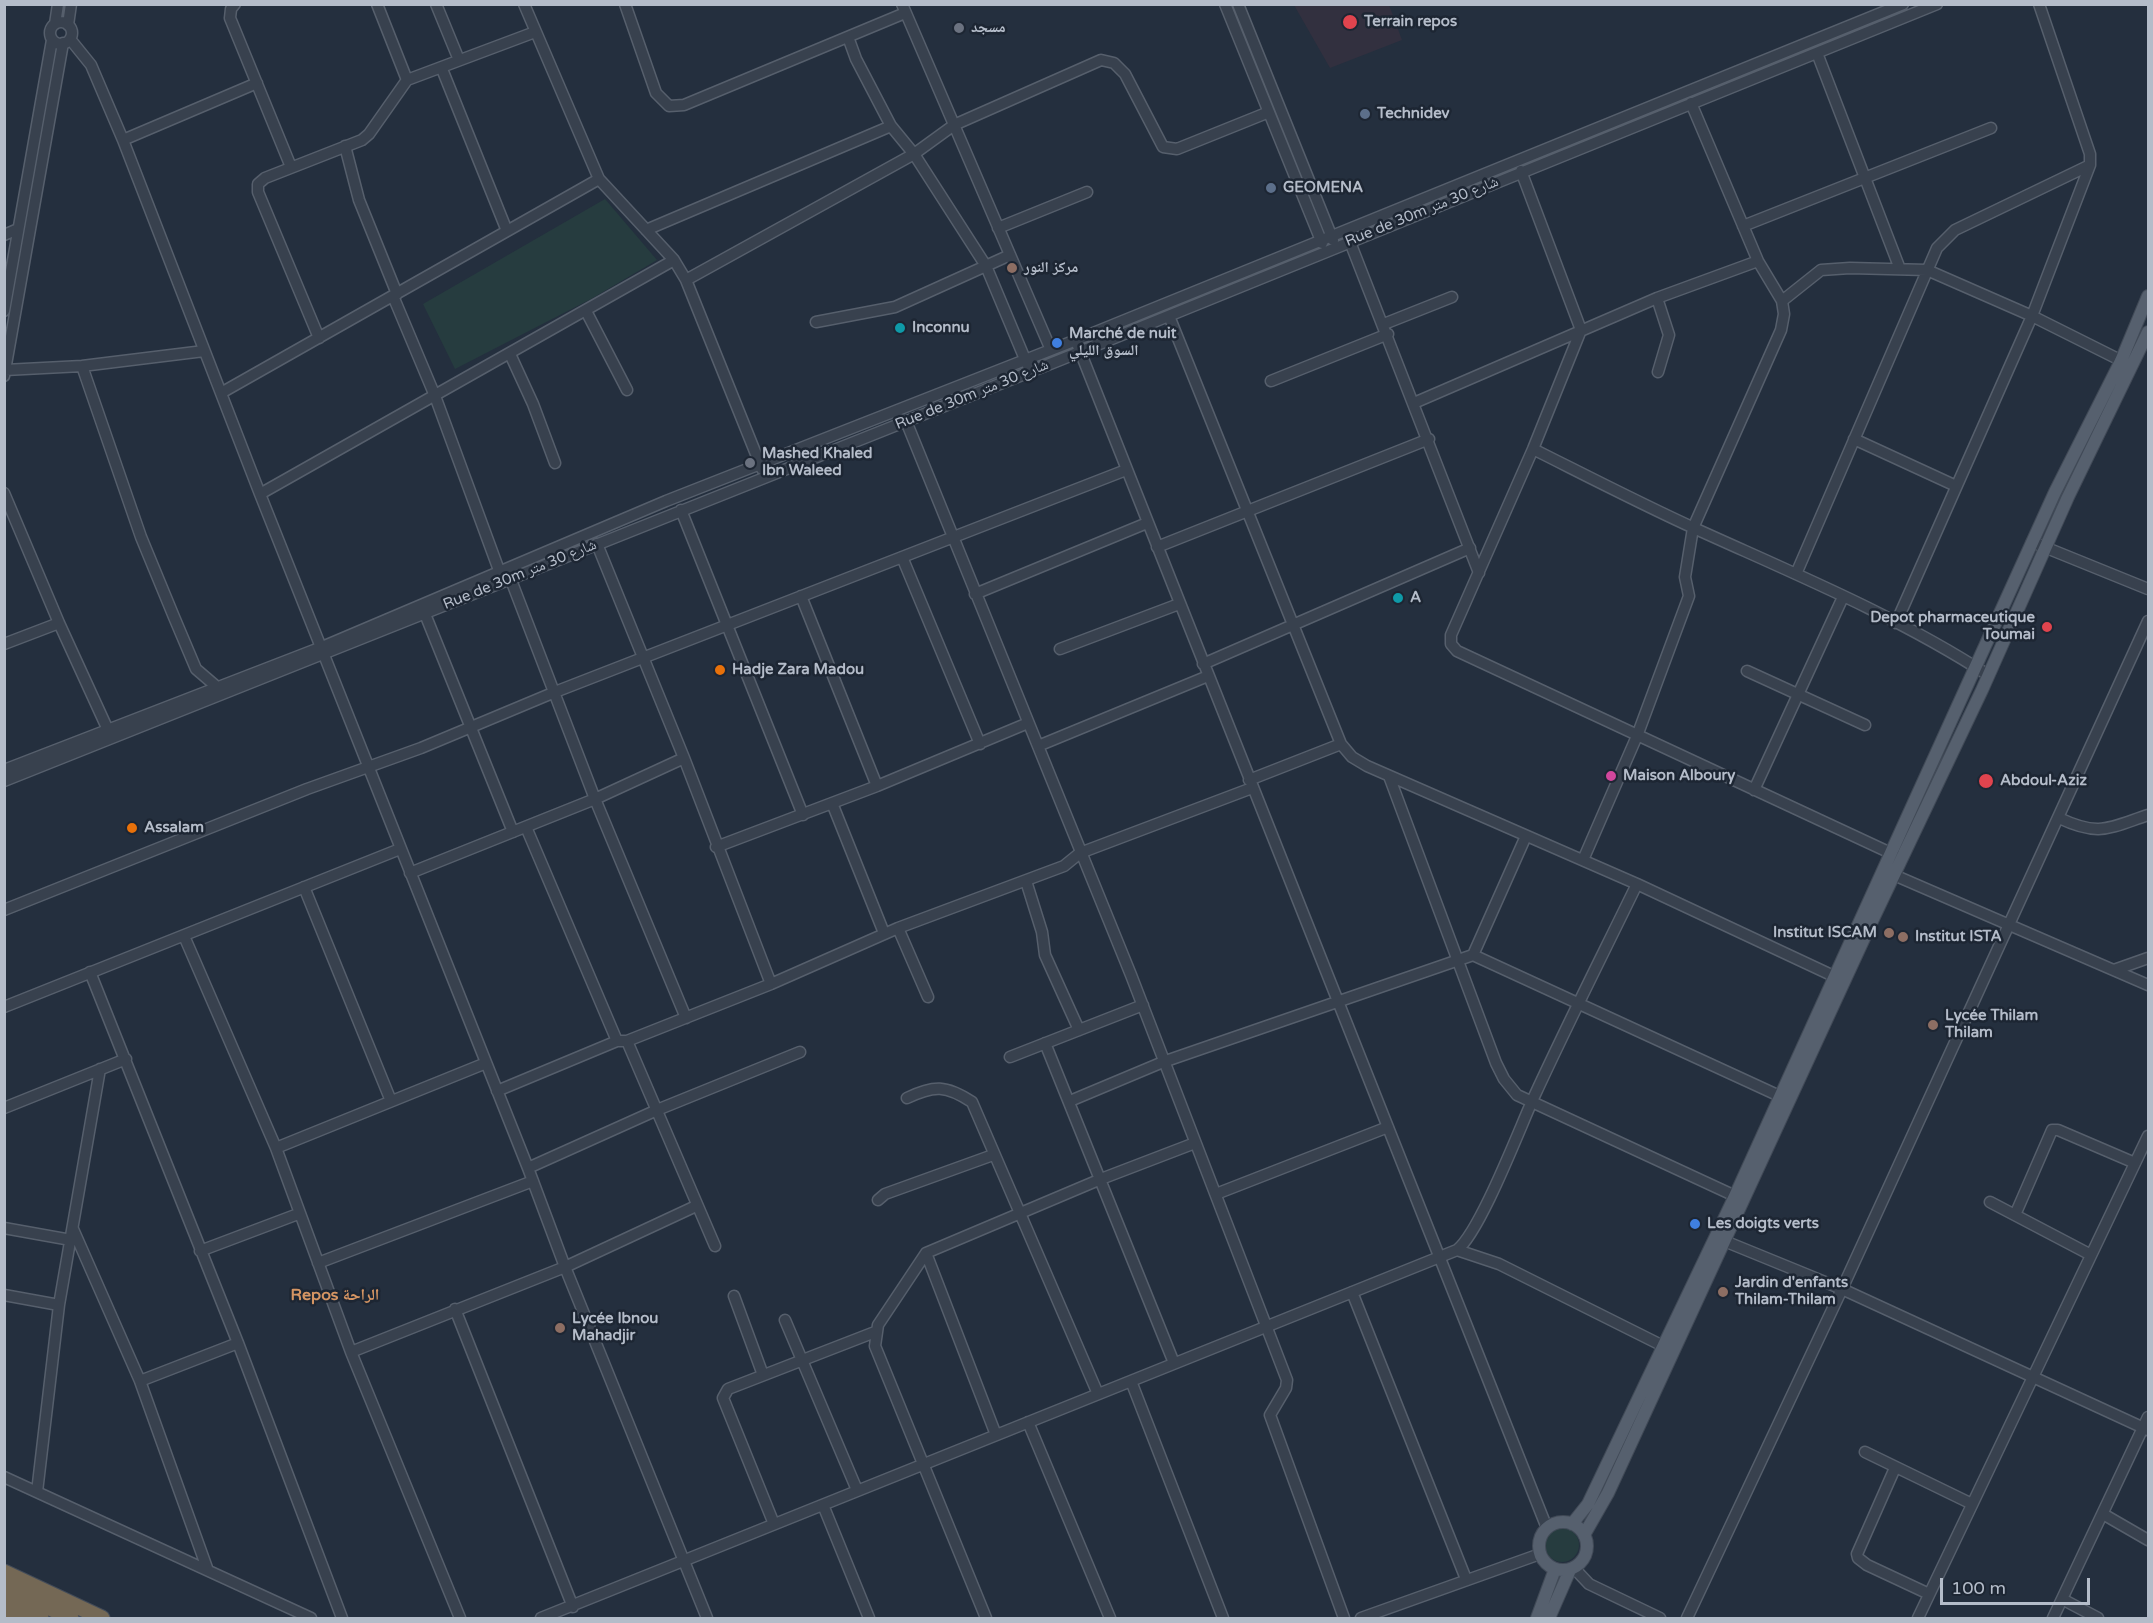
<!DOCTYPE html>
<meta charset="utf-8">
<style>
body{margin:0}
#map{position:relative;width:2153px;height:1623px;overflow:hidden;background:#242f3e;font-family:"Varela Round",sans-serif}
canvas{display:block}
.frame{position:absolute;inset:0;border:6px solid #b4bcc9;pointer-events:none}
.scale{position:absolute;left:1940px;top:1578px;width:150px;height:27px;box-sizing:border-box;border:3px solid #b4bcc9;border-top:0;padding-left:8px;font-size:18px;line-height:21px;white-space:nowrap;color:#b4bcc9;-webkit-text-stroke:4px #1d2633;paint-order:stroke}
</style>
<div id="map">
<canvas width="2153" height="1623"></canvas>
<div class="frame"></div>
<div class="scale">100 m</div>
</div>
<script>
const context = document.querySelector('canvas').getContext('2d');
context.lineJoin = 'round';
function paint(path, color) { context.fillStyle = color; context.fill(path, 'evenodd'); }
function stroke(path, color, width, dash) { context.strokeStyle = color; context.lineWidth = width; context.lineCap = dash ? 'butt' : 'round'; context.setLineDash(dash || []); context.stroke(path); }
function label(font, color, halo, rows, align = 'center') {
  context.font = font + ' "Varela Round","Noto Naskh Arabic",sans-serif'; context.lineWidth = 5; context.setLineDash([]); context.textBaseline = 'middle'; context.strokeStyle = halo; context.fillStyle = color; for (const [text, x, y, turn = 0] of rows) {
    context.save(); context.translate(x, y); context.rotate((+turn || 0) * Math.PI / 180); context.textAlign = isNaN(turn) ? turn : align; if (halo) context.strokeText(text, 0, 0); context.fillText(text, 0, 0); context.restore();
  }
}
const medical = new Path2D(`
 M1294 5H1389L1402 40 1330 68Z`);
const green = new Path2D(`
 M605 199 657 260 591 299 455 369 423 304Z
 M1545 1545a17 17 0 1 1 34 0a17 17 0 1 1-34 0Z`);
const minor = new Path2D(`
 M235 4 231 9 230 18 291 167
 M377 4 407 80
 M436 4 459 60
 M524 4 599 179 674 260 686 280 762 469
 M625 4 656 93 669 106 684 105 905 13
 M902 4 1051 350
 M1225 4 1322 243
 M1238 4 1333 240
 M50 33a11 11 0 1 1 22 0a11 11 0 1 1-22 0Z
 M55 24 58 4
 M68 25 71 4
 M848 37 856 59 891 126 914 154 986 266 1027 364
 M70 39 91 65 123 140 260 494 528 1168 565 1267 707 1618
 M1817 53 1900 269
 M442 69 507 231
 M123 140 257 83
 M345 146 359 200 397 294
 M1521 171 1581 330 1533 449 1451 635V644L1457 651 1897 856
 M1743 226 1991 128
 M998 228 1087 192
 M646 230 891 126
 M4 235 18 229
 M1350 242 1479 573
 M686 280 914 154 954 125 1101 60 1114 63 1125 74 1163 147 1177 149 1269 112
 M393 296 435 396 500 573
 M1657 298 1669 335 1658 372
 M1782 301 1821 270 1850 268 1927 270 2032 316 2128 364
 M4 311 52 40
 M586 311 627 390
 M1169 316 1341 744 1352 757 1367 766 1637 884 1842 980
 M816 322 895 307 1010 255
 M1384 324 1452 297
 M319 338 258 192V184L265 178 362 140 369 134 407 80 535 32
 M1078 346 1547 1528
 M510 354 533 404 555 463
 M82 366 141 537 174 617 196 669 217 687
 M5 370 82 366 204 351
 M4 376 63 43
 M1271 381 1388 334
 M221 393 599 179
 M1414 403 1657 298 1758 261
 M906 421 1131 975 1287 1380 1286 1388 1270 1415 1344 1618
 M1854 439 1956 486
 M1533 449C1587 476 1641 504 1696 529 1795 574 1897 616 1988 675
 M4 493 59 623 108 730
 M260 494 674 260
 M681 510 803 815
 M2032 542 2148 589
 M597 544 684 758 771 984
 M1157 547 1429 439
 M902 557 980 744
 M1796 574 1937 248 1955 230 2090 165
 M511 580 595 799 686 1018
 M975 594 1147 523
 M801 596 877 786
 M425 614 513 832
 M1896 623 2032 316 2090 165V154L2039 4
 M4 644 59 623
 M1060 649 1179 604
 M1203 664 1470 548
 M1747 671 1865 725
 M1038 746 1208 676
 M4 770 322 647 666 501 1076 340 1903 4
 M1389 776 1496 1063 1504 1079 1517 1095 1735 1196
 M1249 780 1341 744
 M4 781 1060 360 1937 4
 M1754 790 1843 597
 M832 803 884 933
 M2059 818C2099 837 2109 828 2148 815
 M526 827 617 1041
 M716 847 877 786 1028 723
 M1583 860 1637 736 1689 596 1685 577 1693 528 1781 330 1784 314 1782 301 1758 261 1691 103
 M1887 872 2148 985
 M410 873 595 799 684 758
 M1026 881 1042 932 1045 955 1079 1030
 M304 887 391 1101
 M4 910 307 789 421 748 555 692 1126 470
 M898 928 928 997
 M184 936 276 1148 351 1352 460 1618
 M1473 955 1526 836
 M2114 970 2148 958
 M90 972 238 1343 342 1618
 M4 1007 400 849
 M627 1041 715 1246
 M1045 1043 1174 1363
 M1010 1057 1143 1005
 M497 1091 617 1041H627L771 984 898 928 1064 866 1080 853 1252 788
 M907 1098C934 1085 946 1085 972 1102L1098 1394
 M1070 1101 1163 1062 1473 955 1786 1099
 M4 1108 126 1059
 M276 1148 486 1063
 M528 1168 657 1110 800 1052
 M1216 1194 1388 1127
 M878 1200 885 1194 993 1155
 M1990 1202 2091 1255
 M2015 1215 2052 1130H2058L2135 1163
 M4 1228 71 1240
 M73 1229 140 1381 207 1568
 M1717 1238 1842 1289 2148 1430
 M1457 1250 1499 1264 1669 1349
 M200 1251 298 1214
 M926 1253 996 1435
 M318 1263 533 1181
 M1352 1292 1466 1579
 M4 1295 59 1305
 M734 1296 763 1375
 M455 1309 573 1607
 M785 1320 857 1490
 M351 1352 565 1267 696 1206
 M140 1381 238 1343
 M1131 1381 1223 1618
 M1028 1422 1110 1618
 M1865 1452 1972 1504
 M1895 1468 1857 1554 1858 1558 1867 1565 1929 1594
 M4 1477 311 1618
 M37 1492 59 1305 100 1069
 M823 1505 869 1618
 M2103 1514 2148 1540
 M774 1524 723 1398 728 1389 875 1332
 M1574 1568 1589 1584 1660 1618
 M2062 1599 2098 1618
 M541 1618 1457 1250C1480 1232 1519 1130 1533 1099 1566 1027 1602 956 1637 884
 M986 1618 875 1346 878 1325 926 1253 1101 1179 1195 1143
 M1361 1618 1540 1554
 M1687 1618 1842 1289 2148 621
 M1918 1618 2148 1136
 M2053 1618 2148 1417`);
const major = new Path2D(`
 M1539 1546a24 24 0 1 1 48 0a24 24 0 1 1-48 0Z
 M1572 1524 1588 1504 1735 1196 2055 492 2121 361 2148 296
 M1584 1535 1608 1493 1872 921 1982 690 2068 497 2148 332
 M1537 1618 1555 1569
 M1549 1618 1570 1570`);
const highway = new Path2D(`
 M4 1572 102 1618
 M4 1586 71 1618
 M4 1601 41 1618
 M4 1614 15 1618`);
const markers = [
 [1350,22,8,"#e0444e"],
 [959,28,6,"#6b7280"],
 [1365,114,6,"#5c6f8a"],
 [1271,188,6,"#5c6f8a"],
 [1012,268,6,"#8d6e63"],
 [900,328,6,"#0f9aa8"],
 [1057,343,6,"#3f7fe0"],
 [750,463,6,"#6b7280"],
 [1398,598,6,"#0f9aa8"],
 [2047,627,6,"#e0444e"],
 [720,670,6,"#e8710a"],
 [1611,776,6,"#d1479c"],
 [1986,781,8,"#e0444e"],
 [132,828,6,"#e8710a"],
 [1889,933,6,"#8d6e63"],
 [1903,937,6,"#8d6e63"],
 [1933,1025,6,"#8d6e63"],
 [1695,1224,6,"#3f7fe0"],
 [1723,1292,6,"#8d6e63"],
 [560,1328,6,"#8d6e63"]
];
const poiNames = [
 ["Terrain repos",1364,22],
 ["مسجد",971,28],
 ["Technidev",1377,114],
 ["GEOMENA",1283,188],
 ["مركز النور",1024,268],
 ["Inconnu",912,328],
 ["Marché de nuit",1069,334],
 ["السوق الليلي",1069,351],
 ["Mashed Khaled",762,454],
 ["Ibn Waleed",762,471],
 ["A",1410,598],
 ["Depot pharmaceutique",2035,618,"right"],
 ["Toumai",2035,635,"right"],
 ["Hadje Zara Madou",732,670],
 ["Maison Alboury",1623,776],
 ["Abdoul-Aziz",2000,781],
 ["Assalam",144,828],
 ["Institut ISCAM",1877,933,"right"],
 ["Institut ISTA",1915,937],
 ["Lycée Thilam",1945,1016],
 ["Thilam",1945,1033],
 ["Les doigts verts",1707,1224],
 ["Jardin d'enfants",1735,1283],
 ["Thilam-Thilam",1735,1300],
 ["Lycée Ibnou",572,1319],
 ["Mahadjir",572,1336]
];
const streetNames = [
 ["Rue de 30m شارع 30 متر",1422,212,-22],
 ["Rue de 30m شارع 30 متر",972,395,-22],
 ["Rue de 30m شارع 30 متر",520,575,-22]
];
const neighbourhoodNames = [
 ["Repos الراحة",335,1296]
];
paint(medical, '#32303f');
paint(green, '#263c3f');
stroke(minor, '#565f6c', 13);
stroke(major, '#414a57', 14);
stroke(highway, '#434c59', 17);
stroke(minor, '#38414e', 10);
stroke(major, '#56606e', 12);
stroke(highway, '#746855', 15);
for (const [x, y, r, color] of markers) { const dot = new Path2D(); dot.arc(x, y, r, 0, 2 * Math.PI); context.fillStyle = color; context.fill(dot); stroke(dot, '#1d2633', 2); }
label('bold 15px', '#b4bcc9', '#1d2633', poiNames, 'left');
label('15px', '#b4bcc9', '#1d2633', streetNames);
label('bold 16px', '#d59563', '#1d2633', neighbourhoodNames);
</script>
